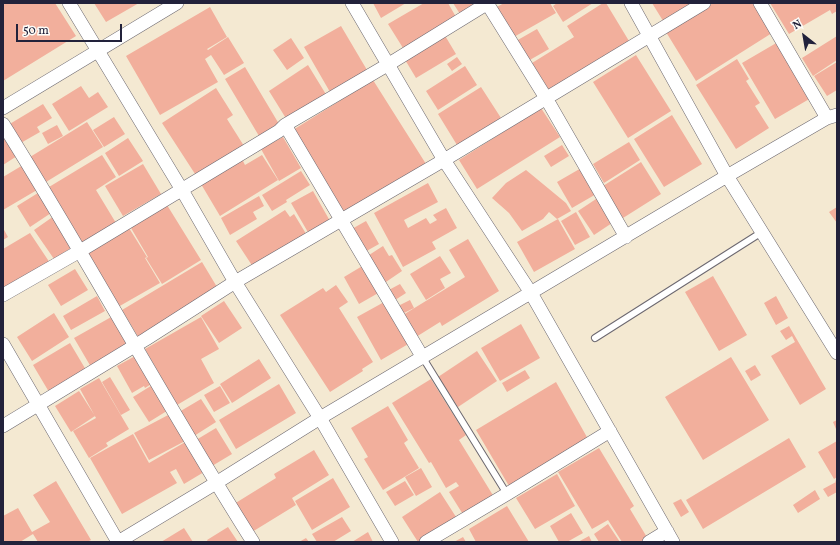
<!DOCTYPE html>
<style>
body{margin:0}
#map{position:relative;width:840px;height:545px;overflow:hidden;background:#f4e9d2;font-family:Vollkorn,serif}
canvas{display:block}
.frame{position:absolute;inset:0;border:4px solid #22223b;pointer-events:none}
.north{position:absolute;left:784px;top:16px;width:40px;height:40px;-webkit-text-stroke:3px #fdfcf7;paint-order:stroke;rotate:329deg;font-size:11px;font-weight:700;line-height:16px;text-align:center;color:#22223b}
.north::after{content:'';display:block;margin:auto;width:14px;height:18px;background:#22223b;clip-path:polygon(50% 0,100% 100%,50% 72%,0 100%)}
.scale{position:absolute;left:16px;top:24px;width:106px;height:18px;box-sizing:border-box;border:2px solid #22223b;border-top:0;padding-left:5px;font-size:12px;line-height:14px;white-space:nowrap;color:#22223b;-webkit-text-stroke:3px #fdfcf7;paint-order:stroke}
</style>
<div id="map">
<canvas width="840" height="545"></canvas>
<div class="frame"></div>
<div class="north">N</div>
<div class="scale">50 m</div>
</div>
<script>
const context = document.querySelector('canvas').getContext('2d');
context.lineJoin = 'round';
function paint(path, color) { context.fillStyle = color; context.fill(path, 'evenodd'); }
function stroke(path, color, width, dash) { context.strokeStyle = color; context.lineWidth = width; context.lineCap = dash ? 'butt' : 'round'; context.setLineDash(dash || []); context.stroke(path); }
const building = new Path2D(`
 M6 3H55L76 36 3 81V5Z
 M94 3H139L106 22Z
 M373 3H406L381 18Z
 M424 3H448L456 17 403 48 388 24Z
 M453 3H478L460 14Z
 M504 3H550L556 13 512 38 495 8Z
 M557 3H593L563 22 553 6Z
 M603 3H606L629 41 549 90 532 63 574 37 567 26Z
 M652 3H699L665 24Z
 M713 3H754L772 33 696 81 666 32Z
 M770 3H837V11L832 14 830 10 789 34Z
 M210 7 227 37 207 49 208 50 228 37 244 63 224 75 211 55 205 59 218 82 160 115 126 56Z
 M341 26 367 70 330 92 304 47Z
 M537 29 549 49 528 61 516 41Z
 M444 34 456 54 416 78 404 58Z
 M837 36V60L813 76 802 58Z
 M291 38 304 58 287 70 273 50Z
 M778 42 811 98 775 119 742 63Z
 M636 55 671 111 628 138 593 82Z
 M457 57 462 64 452 71 447 64Z
 M737 59 749 79 746 81 760 103 755 106 769 128 736 149 696 85Z
 M837 62V90L827 96 814 76Z
 M308 65 327 96 287 120 269 91Z
 M465 66 477 85 438 110 426 91Z
 M245 67 279 124 259 136 225 79Z
 M373 80 426 164 343 215 293 130Z
 M81 86 89 98 98 92 108 107 69 131 52 104Z
 M481 87 501 118 457 145 438 114Z
 M216 88 233 115 227 119 244 146 197 177 162 123Z
 M43 104 52 118 37 127 40 132 19 144 8 125Z
 M541 108 560 137 477 189 459 160Z
 M672 115 702 164 664 187 634 139Z
 M114 117 125 134 104 147 93 130Z
 M87 122 103 147 46 182 30 157Z
 M57 125 63 136 48 144 42 133Z
 M3 134 17 156 3 165Z
 M283 137 301 168 279 181 261 149Z
 M128 138 143 161 119 176 105 153Z
 M629 142 640 160 604 183 593 164Z
 M562 145 569 156 551 167 544 156Z
 M102 155 116 177 96 190 116 223 80 244 61 211 63 210 49 187Z
 M262 155 278 180 220 216 201 184 242 159 245 165Z
 M641 162 661 194 623 218 603 186Z
 M143 164 161 194 123 216 105 186Z
 M23 165 37 190 3 210V177Z
 M583 167 598 193 572 208 557 182Z
 M526 170 566 203 571 211 557 219 549 212 543 219 522 231 509 213 492 198 506 183Z
 M301 171 310 185 286 200 287 202 272 211 262 195Z
 M428 183 438 202 404 220 408 228 426 218 430 224 437 220 433 215 446 208 457 228 432 242 436 249 403 267 374 213Z
 M313 191 330 221 309 234 291 203Z
 M38 193 51 213 30 227 17 206Z
 M259 196 264 206 253 212 257 219 230 235 221 218Z
 M599 197 615 221 594 235 578 211Z
 M167 205 201 260 162 284 146 258 148 257 131 228Z
 M837 207V223L829 212Z
 M285 210 290 217 294 214 308 237 255 270 236 241Z
 M576 212 590 237 575 245 561 221Z
 M54 216 74 246 54 259 34 230Z
 M558 219 575 249 534 272 517 242Z
 M366 221 379 244 363 253 350 230Z
 M3 228 8 237 3 240Z
 M129 228 147 257 145 258 160 283 118 307 86 253Z
 M30 233 50 263 3 291V249Z
 M468 239 499 291 442 326 440 322 416 337 403 315 465 277 449 250Z
 M383 246 389 256 392 255 402 271 383 284 366 257Z
 M440 256 451 273 440 279 445 288 426 300 410 274Z
 M202 262 220 292 140 340 122 310Z
 M364 265 380 292 359 304 344 277Z
 M75 269 88 290 61 306 48 285Z
 M713 276 747 335 719 351 685 292Z
 M400 284 406 293 392 302 385 292Z
 M336 285 348 302 339 308 373 362 362 369 363 371 330 392 280 315 323 288 326 292Z
 M97 296 105 311 71 330 63 316Z
 M776 296 788 318 776 325 764 303Z
 M410 300 414 308 402 314 398 306Z
 M224 301 242 328 219 343 201 316Z
 M386 301 410 343 381 360 357 317Z
 M54 313 69 337 32 361 17 337Z
 M113 316 130 345 91 367 74 338Z
 M201 317 219 349 201 359 214 383 177 405 145 349Z
 M521 324 540 358 500 381 481 348Z
 M789 326 826 389 800 405 771 356 795 342 792 336 786 340 780 331Z
 M70 343 86 370 49 392 33 365Z
 M477 351 497 381 458 407 438 377Z
 M137 355 153 383 145 388 144 386 132 393 117 366Z
 M731 357 769 420 703 460 665 397Z
 M259 359 271 378 232 403 220 384Z
 M755 365 761 375 751 381 745 371Z
 M525 370 530 378 507 392 502 383Z
 M110 377 130 410 121 415 102 382Z
 M99 378 129 429 106 443 108 446 89 458 73 431 96 418 80 389Z
 M431 379 466 435 459 440 494 497 464 516 449 492 459 486 456 482 446 488 431 462 429 463 392 403Z
 M556 382 588 439 509 486 476 430Z
 M154 384 170 409 149 422 133 397Z
 M279 384 296 413 236 449 219 420Z
 M220 386 230 403 214 412 204 395Z
 M79 391 95 416 71 432 55 406Z
 M201 399 216 422 194 436 179 412Z
 M388 406 408 440 404 443 419 468 383 490 364 459 368 457 351 428Z
 M172 413 187 440 149 460 134 433Z
 M837 420V428L836 429 833 422Z
 M216 428 232 454 212 466 196 440Z
 M133 434 149 463 187 441 204 472 184 484 176 469 170 472 177 483 122 514 90 458Z
 M789 438 806 467 703 529 686 500Z
 M837 441V477L834 479 818 452Z
 M599 448 634 506 630 509 648 539 642 542H622L608 520 592 529 558 472Z
 M314 450 329 475 292 498 296 505 252 532 234 504 276 478 274 474Z
 M421 468 432 487 416 496 405 477Z
 M557 474 575 506 535 529 516 498Z
 M333 478 350 507 312 530 295 501Z
 M837 480V492L828 497 823 489 836 482 835 481Z
 M56 481 91 540 87 542H38L33 534 20 542H3V516L18 508 32 532 50 522 33 495Z
 M405 481 414 495 395 506 386 492Z
 M815 490 820 499 798 513 793 505Z
 M440 492 458 520 423 542H418L402 517Z
 M681 499 689 512 681 517 673 503Z
 M507 506 529 542H476L469 529Z
 M571 513 583 533 567 542H559L550 526Z
 M342 517 351 531 333 542H317L312 534Z
 M608 524 620 542H599L594 534Z
 M228 527 238 542H208L207 540Z
 M184 528 193 542H161Z
 M368 532 373 542H352Z
 M589 536 592 542H578Z
 M463 537 466 542H454Z
 M306 538 309 542H299Z`);
const lane = new Path2D(`
 M595 338 762 232
 M423 358 507 494`);
const street = new Path2D(`
 M69 3 182 190 235 282 320 418 392 542
 M352 3 444 160 531 293 673 542
 M487 3 546 98 626 237
 M631 3 727 176 837 353
 M760 3 827 118
 M3 108 177 3
 M3 124C89 261 166 405 253 542
 M285 125 423 358
 M3 295 80 251 279 131 285 125 389 64 488 3
 M3 344 118 542
 M3 426 146 339 235 282 444 160 704 3
 M118 542 216 483 320 418 727 176 827 118 837 115
 M426 542 507 494 610 431
 M649 542 667 531`);
paint(building, '#f2af9c');
stroke(lane, '#6c6870', 8);
stroke(street, '#6c6870', 14);
stroke(lane, '#fff', 6);
stroke(street, '#fff', 13);
</script>
